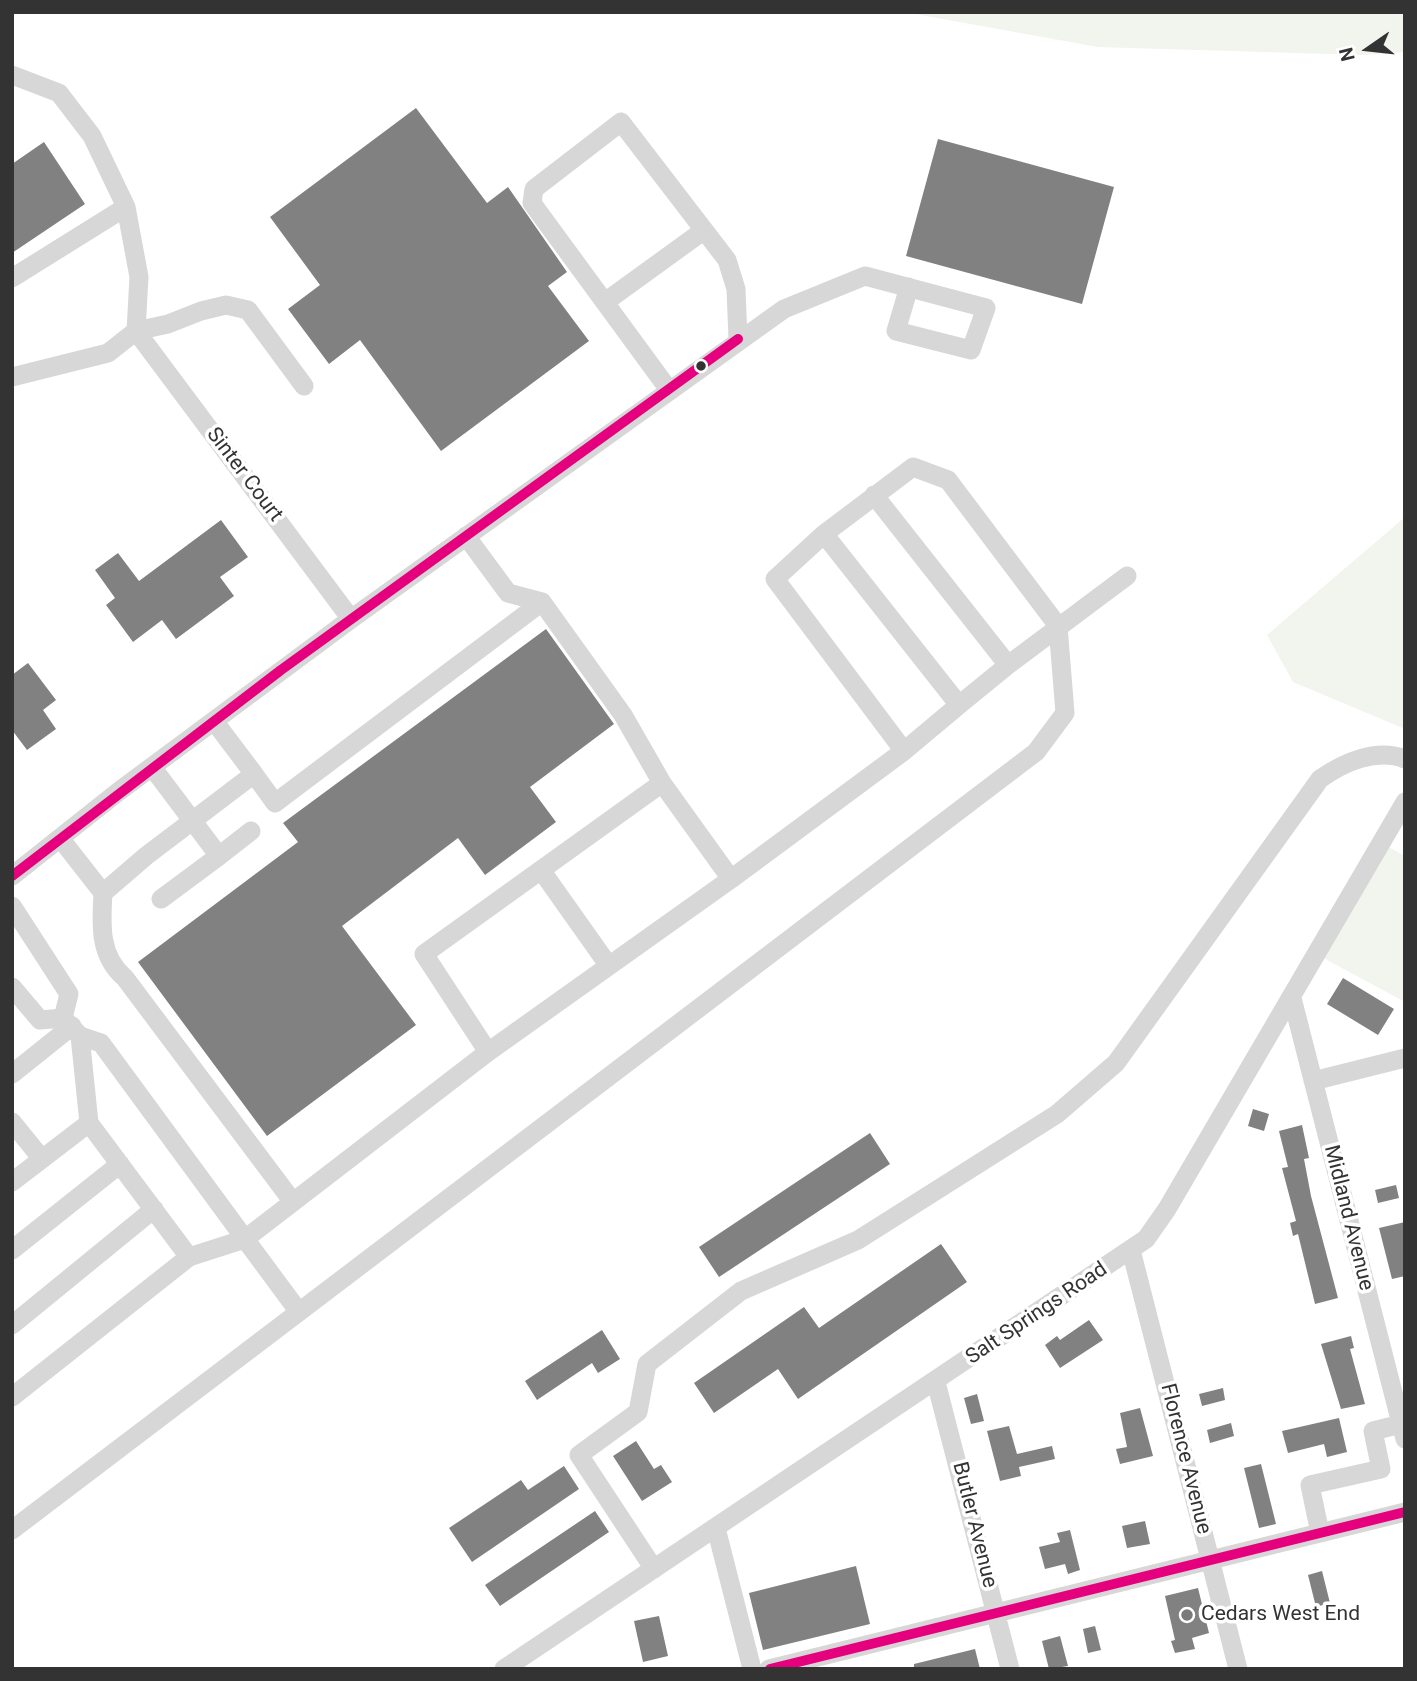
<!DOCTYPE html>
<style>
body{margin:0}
#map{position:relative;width:1417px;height:1681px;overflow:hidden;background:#fff;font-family:Roboto,sans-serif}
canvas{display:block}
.frame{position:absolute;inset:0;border:14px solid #333;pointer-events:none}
.north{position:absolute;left:1333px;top:14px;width:70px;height:70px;-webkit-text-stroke:5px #fff;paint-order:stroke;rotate:256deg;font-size:19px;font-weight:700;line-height:28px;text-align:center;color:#333}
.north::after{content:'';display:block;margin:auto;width:24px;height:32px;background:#333;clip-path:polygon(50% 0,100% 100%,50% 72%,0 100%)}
</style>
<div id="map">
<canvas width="1417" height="1681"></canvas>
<div class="frame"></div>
<div class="north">N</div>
</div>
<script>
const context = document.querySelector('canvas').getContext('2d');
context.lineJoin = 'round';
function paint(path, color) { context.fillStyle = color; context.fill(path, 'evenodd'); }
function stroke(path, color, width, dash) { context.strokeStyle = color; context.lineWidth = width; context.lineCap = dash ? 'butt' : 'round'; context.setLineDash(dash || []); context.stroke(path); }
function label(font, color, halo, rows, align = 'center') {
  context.font = font + ' Roboto,sans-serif'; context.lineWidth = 7; context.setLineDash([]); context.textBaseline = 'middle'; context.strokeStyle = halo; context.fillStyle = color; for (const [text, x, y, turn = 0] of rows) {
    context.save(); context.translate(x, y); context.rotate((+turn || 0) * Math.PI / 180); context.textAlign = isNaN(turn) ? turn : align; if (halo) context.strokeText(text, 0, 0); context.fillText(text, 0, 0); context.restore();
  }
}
const green = new Path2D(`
 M904 12H1405V52L1363 55 1098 47Z
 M1405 517V729L1293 682 1267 635Z
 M1381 843 1405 856V1002L1316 954Z`);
const building = new Path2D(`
 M416 108 487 203 508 187 567 272 548 286 589 341 441 451 360 340 329 364 288 309 320 285 270 217Z
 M938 139 1114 187 1082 304 906 256Z
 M44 142 85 204 12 253V164Z
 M221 520 248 557 220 577 234 596 176 639 162 620 133 642 106 605 115 598 95 570 118 553 139 581Z
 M546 629 614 724 530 787 556 822 485 875 458 838 342 926 416 1025 267 1136 138 962 298 842 283 823Z
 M28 663 56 700 43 710 56 729 27 750 12 730V675Z
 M1343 978 1394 1009 1378 1035 1327 1004Z
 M1253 1109 1269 1114 1264 1131 1248 1126Z
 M1302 1125 1309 1158 1304 1159 1311 1196 1338 1298 1315 1304 1298 1234 1293 1236 1290 1223 1296 1221 1282 1168 1288 1167 1279 1131Z
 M870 1133 890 1164 719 1277 699 1247Z
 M1396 1185 1399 1198 1378 1203 1375 1190Z
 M1405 1222V1276L1392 1279 1379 1228Z
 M941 1244 967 1282 798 1399 778 1369 714 1413 694 1383 804 1307 819 1328Z
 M1089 1320 1103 1340 1060 1368 1045 1345 1057 1336 1060 1340Z
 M602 1330 620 1359 598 1373 592 1363 537 1400 525 1381Z
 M1351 1336 1354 1348 1350 1349 1365 1404 1341 1409 1321 1344Z
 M1223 1388 1225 1400 1202 1406 1199 1394Z
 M977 1394 984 1421 971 1424 964 1398Z
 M1140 1408 1153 1456 1120 1464 1116 1449 1127 1447 1120 1413Z
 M1339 1418 1347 1452 1327 1457 1324 1444 1288 1453 1282 1431Z
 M1231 1423 1234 1436 1210 1443 1207 1430Z
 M1009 1426 1017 1454 1052 1446 1055 1459 1019 1467 1021 1476 1000 1481 987 1431Z
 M636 1441 654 1469 661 1465 672 1482 642 1501 613 1456Z
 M1261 1464 1276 1524 1259 1528 1244 1468Z
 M564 1466 579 1489 472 1562 449 1528 521 1480 528 1490Z
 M595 1511 609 1532 500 1606 485 1585Z
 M1145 1521 1150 1544 1127 1548 1122 1526Z
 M1070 1530 1080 1570 1068 1574 1065 1564 1045 1569 1039 1547 1060 1542 1057 1533Z
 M856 1566 870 1624 763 1650 749 1593Z
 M1322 1571 1330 1603 1316 1607 1308 1575Z
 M1198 1588 1209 1633 1192 1638 1195 1649 1175 1653 1171 1641 1175 1640 1165 1596Z
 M659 1616 668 1656 643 1662 634 1621Z
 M1095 1626 1101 1650 1088 1653 1083 1629Z
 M1060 1636 1068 1666 1049 1669 1042 1641Z
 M975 1649 980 1669H914V1664Z`);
const minor = new Path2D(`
 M12 75 59 93 92 136 126 207
 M12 278 126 207 139 277 136 331
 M605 302 703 231
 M136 331 351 619
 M12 377 108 353 136 331 168 324 201 311 226 305 248 310 304 386
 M669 390 532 203 534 189 621 122 727 260 736 289 738 339
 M824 534 775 579 904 751 959 705
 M466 536 508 593 542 602 623 715 662 783
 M1008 665 1127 576
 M152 767 219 856 161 899
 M254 774 275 803 542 602
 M60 838 103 893 146 856 254 774 214 721
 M219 856 251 831
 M541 870 609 966
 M12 876 118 792 351 619 784 309 865 276 986 308 971 350 896 331 909 287
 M731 879 488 1052 424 954 662 783 731 879 904 751
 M103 893C101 925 99 956 125 978L293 1202
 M12 906 69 994 63 1018
 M12 987 40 1020 63 1018 80 1036 89 1123
 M1292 998 1405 1439
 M80 1036 101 1043 245 1239 189 1257
 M12 1074 72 1026
 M1313 1081 1405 1058
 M12 1122 42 1159
 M12 1182 89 1123 189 1257 12 1397
 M12 1250 120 1164
 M1131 1250 1238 1669
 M299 1312 245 1239 488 1052
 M12 1325 154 1209
 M936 1382 1010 1669
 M716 1528 752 1669
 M12 1530 1036 752 1065 713 1058 626 948 480 913 467 824 534 959 705 1008 665 874 495
 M1320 1533 1310 1485 1381 1469 1373 1431 1401 1424
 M654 1569 579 1455 638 1412 647 1364 741 1291 858 1240 1057 1114 1116 1063 1320 779C1344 762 1376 748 1405 759
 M504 1669 1146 1239 1167 1209 1405 802
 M769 1669 1405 1512`);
const bus1 = new Path2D(`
 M12 876 281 670 738 339
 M770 1669 1405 1512`);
const markers = [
 [701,366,6,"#333"],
 [1187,1615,7,"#7a7a7a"]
];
const streetNames = [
 ["Sinter Court",244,475,53],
 ["Midland Avenue",1348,1218,76],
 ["Salt Springs Road",1037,1314,-34],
 ["Florence Avenue",1185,1459,76],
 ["Butler Avenue",974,1525,76]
];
const poiNames = [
 ["Cedars West End",1201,1615]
];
paint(green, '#f1f5ed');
paint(building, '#818181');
stroke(minor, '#d7d7d7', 19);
stroke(bus1, '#e5007d', 10);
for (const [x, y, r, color] of markers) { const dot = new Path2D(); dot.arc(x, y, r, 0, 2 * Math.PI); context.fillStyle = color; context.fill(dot); stroke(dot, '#fff', 2.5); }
label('21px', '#333', '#fff', streetNames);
label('21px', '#333', '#fff', poiNames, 'left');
</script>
